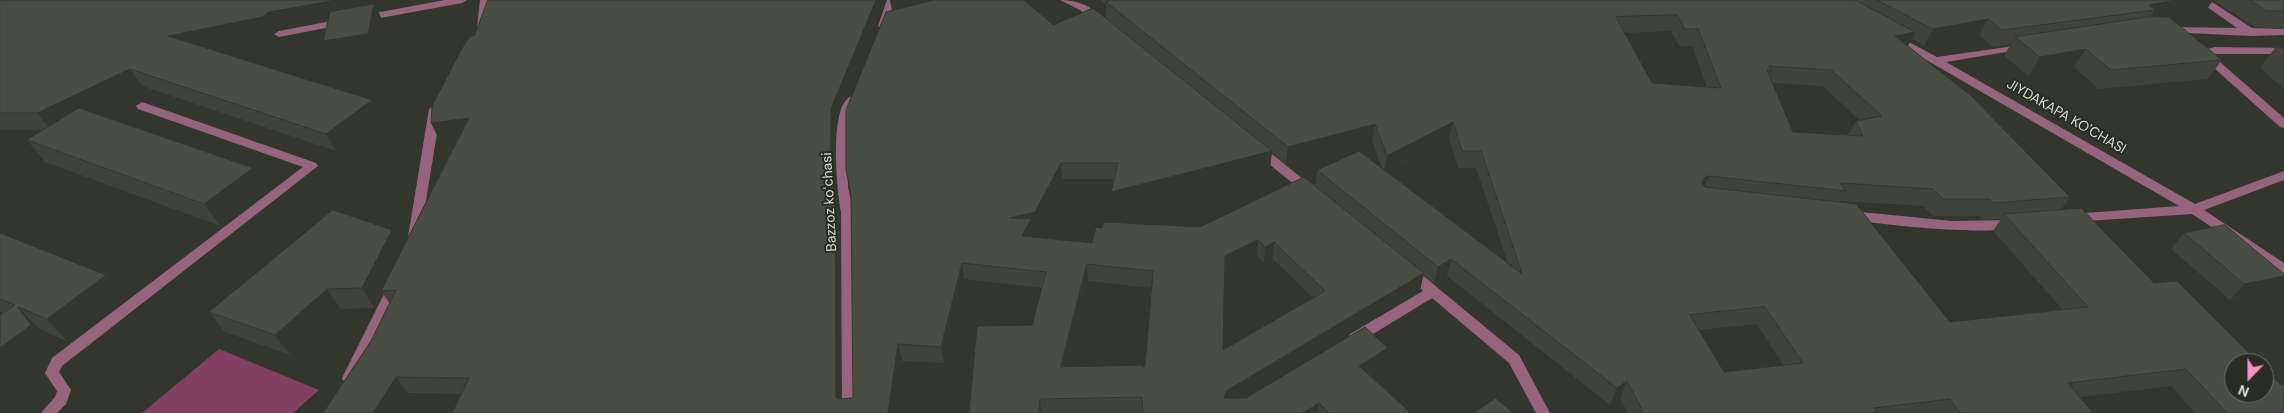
<!DOCTYPE html>
<meta charset="utf-8">
<style>
body{margin:0}
#map{position:relative;width:2284px;height:413px;overflow:hidden;background:#32362d;font-family:"DM Sans",sans-serif}
canvas{display:block}
.north{position:absolute;left:2224px;top:353px;width:50px;height:50px;box-sizing:border-box;background:#282c23;border:1px solid #6f736b;border-radius:50%;rotate:202deg;font-size:14px;font-weight:700;line-height:20px;text-align:center;color:#daded8}
.north::after{content:'';display:block;margin:auto;width:18px;height:22px;background:#fa8fc6;clip-path:polygon(50% 0,100% 100%,50% 72%,0 100%)}
</style>
<div id="map">
<canvas width="2284" height="413"></canvas>
<div class="north">N</div>
</div>
<script>
const context = document.querySelector('canvas').getContext('2d');
context.lineJoin = 'round';
function paint(path, color) { context.fillStyle = color; context.fill(path, 'evenodd'); }
function stroke(path, color, width, dash) { context.strokeStyle = color; context.lineWidth = width; context.lineCap = dash ? 'butt' : 'round'; context.setLineDash(dash || []); context.stroke(path); }
function label(font, color, halo, rows, align = 'center') {
  context.font = font + ' "DM Sans",sans-serif'; context.lineWidth = 4; context.setLineDash([]); context.textBaseline = 'middle'; context.strokeStyle = halo; context.fillStyle = color; for (const [text, x, y, turn = 0] of rows) {
    context.save(); context.translate(x, y); context.rotate((+turn || 0) * Math.PI / 180); context.textAlign = isNaN(turn) ? turn : align; if (halo) context.strokeText(text, 0, 0); context.fillText(text, 0, 0); context.restore();
  }
}
const green = new Path2D(`
 M219 349 319 390 293 413H142Z`);
const minor = new Path2D(`
 M445 0H467L462 3 364 21 359 18 364 15Z
 M480 0H490L487 27 482 30 477 27Z
 M887 0H897L888 26 883 29 878 26Z
 M1060 0C1078 0 1092 6 1104 20L1103 22H1095L1080 10Z
 M2197 0H2209L2252 28 2284 29V35L2252 36 2164 32 2163 30 2164 28 2168 27 2237 28Z
 M342 19 347 22 346 24 279 37 274 34 279 31Z
 M1894 34 1937 57 2028 44 2029 46 2028 48 2024 49 1946 62 2195 204 2284 171V180L2204 210 2284 263V275L2192 214 2072 222 2068 221 2066 218 2072 214 2179 206 1890 39 1889 37 1890 35Z
 M2215 47 2284 48V54H2213V56L2284 118V128L2280 127 2204 59 2203 57 2204 50Z
 M852 96 858 100 848 126V187L853 211 856 413H842L841 211C837 192 828 103 852 96Z
 M142 102 316 163 318 166 62 366 59 372 71 390 66 404 57 413H41L55 397 57 391 45 373 52 358 303 167 138 109 136 106Z
 M435 105 441 109 420 237 414 242 408 237 429 109Z
 M1258 145 1262 146 1313 187 1315 190 1313 193H1305L1254 152 1252 149Z
 M1851 211 1952 221 2013 220 2019 224C2010 239 1867 224 1847 218L1845 215 1847 212Z
 M1410 267 1415 269 1519 355 1550 413H1536L1509 363 1432 298 1360 342 1355 343 1350 342 1348 338 1350 334 1423 291 1403 272 1405 269Z
 M395 281 400 283 402 286 354 382 349 384 344 382 342 378 388 286 390 283Z`);
const wall = new Path2D(`
 M0 0H386L384 9 378 11 382 20 377 49 332 57 328 20 279 29 272 33 205 47 372 100 381 117 336 151 142 86 89 111 253 168 268 190 220 226 45 162 27 140 44 130H0Z
 M1100 0H2284V29L2255 27 2213 0 2207 9 2161 17 2222 60 2208 79 2098 89 2074 67 2029 76 2004 56 2011 44 1993 47 1979 35 1924 46 1912 39 1908 46 2070 197 2061 210 2154 283 2284 413H2195L2171 386 2080 397 2093 413H1628L1620 398 1610 405 1447 276 1434 284 1423 275 1420 290 1240 398H1246L1388 348 1385 364 1369 374 1411 413H969L1032 325 1042 288 964 279 944 363 902 361 894 413 461 394 407 393 394 413H323L371 341 390 304 382 292 374 308 341 309 290 355 225 332 209 312 403 248 459 136 439 139 431 123 834 125V187L839 211 840 399 853 398 1053 25 1106 18V5ZM1671 31 1679 46H1692L1707 87 1652 83 1624 33ZM1772 83 1823 86 1859 120 1856 121 1848 135 1793 132ZM1449 139 1458 168H1476L1508 263 1387 172ZM1372 141 1382 168 1317 170 1315 186 1200 227 1102 228 1092 243 1031 237 1032 235V229L1036 228 1062 179H1114L1111 209 1270 168 1272 152 1286 164ZM1840 201 1923 206 1933 216H1979L1982 220 2001 219 1993 231 2062 309 1950 322 1840 202ZM1257 256 1264 263 1273 259 1313 298 1223 350 1225 272ZM1088 281 1151 288 1145 367H1067ZM1757 324 1783 365 1724 372 1699 330Z
 M2275 48H2284V89L2260 68Z
 M0 233 106 275 125 297 67 341 39 329 52 347 0 386V315L3 313 0 312Z
 M2184 233 2284 274V278L2271 292 2230 300 2171 249Z`);
const shadedWall = new Path2D(`
 M337 0H386L384 9 378 11 382 20 377 49 332 57 323 41 373 12 279 29 272 33 179 53 168 36 269 12Z
 M876 0H885L834 125V187L839 211 840 413 836 397 830 171 831 109Z
 M890 0H961L893 16Z
 M2177 0H2213L2207 9 2148 20 2155 10 2149 5Z
 M1988 19 1979 35 1924 46 1933 29Z
 M1915 32 1906 49 1895 36Z
 M2086 49 2074 67 2029 76 2040 57Z
 M130 69 142 86 51 130 37 113Z
 M372 100 381 117 336 151 326 134Z
 M469 118 477 134 439 139 431 123Z
 M1453 122 1449 139 1384 173 1387 156Z
 M1375 124 1372 141 1286 164 1288 147Z
 M1272 151 1270 168 1111 209V192Z
 M1061 163 1062 179 1036 228 1032 229V235L1023 252 1010 218Z
 M253 168 268 190 220 226 204 204Z
 M1709 176 1702 193 1696 195 1704 178Z
 M392 230 404 250 381 291 382 292 374 308 362 288Z
 M1258 240 1257 256 1224 273 1225 256Z
 M1274 242 1273 259 1264 263 1265 247Z
 M1451 259 1447 276 1434 284 1438 267Z
 M962 263 964 279 944 363 941 347Z
 M1087 264 1088 281 1063 383 1061 367Z
 M1424 273 1420 290 1225 407 1224 398 1226 391Z
 M106 275 125 297 67 341 47 319Z
 M2284 276V278L2271 292 2230 300 2244 284Z
 M327 289 341 309 290 355 275 335Z
 M18 307 39 329 52 347 0 386V348Z
 M898 344 902 361 894 413H888Z
 M1388 348 1385 364 1356 382 1359 366Z
 M396 377 407 393 394 413H373Z
 M1627 381 1620 398 1610 405 1617 388Z
 M1040 399 1041 413H1039Z
 M0 403 11 413H0Z
 M1319 403 1317 413H1303Z`);
const building = new Path2D(`
 M0 0H337L269 12 262 17 168 36 372 100 326 134 130 69 37 113H0Z
 M488 0H876L831 109 830 171 835 195 836 397 838 399 853 398 851 195 846 170V110L886 12 935 0H1024L1053 25 1093 8 1272 151 1111 192 1118 163H1061L1035 212 1010 218 1031 219 1022 236 1092 243 1096 227 1102 228 1104 222 1200 227 1304 177 1424 273 1226 391 1224 398H1246L1365 327 1388 348 1359 366 1411 413H1329L1319 403 1303 413H1143L1142 397 1040 399 1039 413H969L977 326 1032 325 1046 272 962 263 941 347 898 344 888 413H452L469 378 396 377 373 413H323L371 341 396 290 381 291 469 118 431 123 432 106 461 50 470 36H474ZM1258 240 1265 247 1274 242 1325 291 1223 350 1225 256ZM1087 264 1153 271 1145 367 1141 365 1061 367Z
 M1110 0H1855L1915 32 1895 36 1970 95 2070 197 1994 203 1990 199H1943L1933 189 1840 183 1846 191 1709 176 1704 178 1702 183 1705 187 1856 204 1950 322 2088 307 2004 214 2081 208 2154 283 2177 281 2259 363H2234V393H2264V368L2281 385 2284 384V413H2227L2186 369 2068 383 2093 413H1960L1950 399 1874 408 1877 413H1644L1627 381 1617 388 1451 259 1438 267 1317 170 1359 151 1522 274 1481 151H1462L1453 122 1387 156 1375 124 1288 147 1106 2ZM1677 15 1685 29H1698L1721 88 1652 83 1616 17ZM1769 66 1831 70 1882 116 1856 121 1863 136 1793 132 1767 70 1771 71ZM1765 307 1803 363 1724 372 1690 315Z
 M1877 0H2177L2149 5 2155 10 2002 30 1988 19 1933 29Z
 M2250 0H2284V11H2267Z
 M374 4 368 34 323 41 330 12Z
 M2148 17H2169L2222 60 2111 70 2086 49 2040 57 2015 37Z
 M2275 48H2284V56Z
 M79 108 253 168 204 204 27 140Z
 M333 210 392 230 362 288 327 289 275 335 209 312Z
 M2225 225 2284 274V276L2244 284 2184 233Z
 M0 233 106 275 47 319 18 307 31 325 0 348V315L15 305 0 299Z
 M1496 398 1513 413H1474Z`);
const streetNames = [
 ["JIYDAKAPA KO'CHASI",2066,117,30],
 ["Bazzoz koʻchasi",830,202,-93]
];
paint(green, '#824163');
paint(minor, '#96657d');
paint(wall, '#3f433a');
paint(shadedWall, '#333730');
paint(building, '#494e44');
stroke(building, '#333730', 1);
label('14px', '#daded8', '#282c23', streetNames);
</script>
